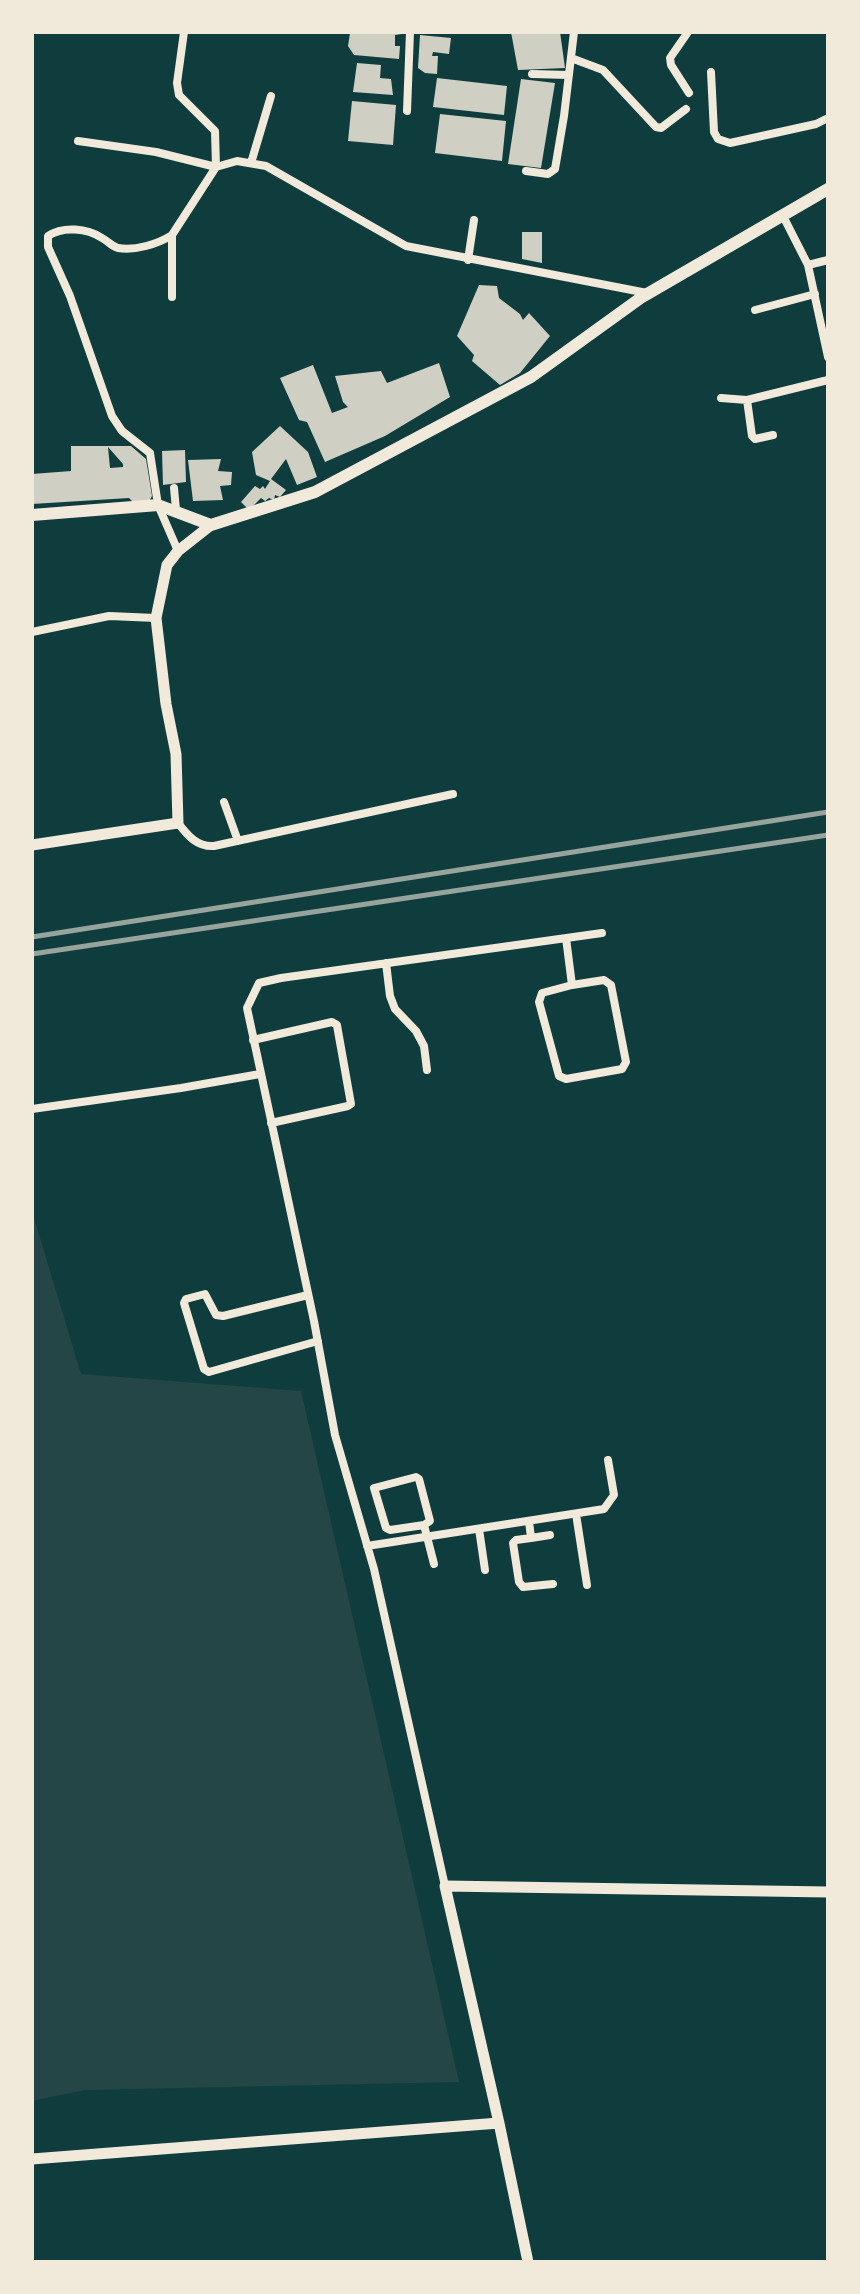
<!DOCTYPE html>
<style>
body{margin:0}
#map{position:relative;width:860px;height:2294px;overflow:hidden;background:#0f3d3e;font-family:"Source Sans 3",sans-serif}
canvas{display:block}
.frame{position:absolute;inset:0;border:34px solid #f1e9da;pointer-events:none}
</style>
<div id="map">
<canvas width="860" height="2294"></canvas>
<div class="frame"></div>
</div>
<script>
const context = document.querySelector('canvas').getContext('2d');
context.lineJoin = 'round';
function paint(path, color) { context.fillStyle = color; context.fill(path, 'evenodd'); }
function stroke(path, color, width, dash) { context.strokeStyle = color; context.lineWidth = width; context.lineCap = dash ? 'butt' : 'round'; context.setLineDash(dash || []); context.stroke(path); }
const green = new Path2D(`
 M32 1211 81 1374 301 1391 459 2082 85 2090 32 2101Z`);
const building = new Path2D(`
 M353 32H402V34L395 35V46H400L399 59 354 55 348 46 350 33Z
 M511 32H560L565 68 518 70Z
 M420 35 451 38 449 54 433 52 432 56H438L437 74 425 73 418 68Z
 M357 63 381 65 380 78 391 79 393 95 353 92Z
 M437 78 507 86 504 115 433 107Z
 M521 79 555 83 541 168 508 164Z
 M352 101 396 105 393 145 348 141Z
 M440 114 506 121 502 161 435 153Z
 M522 232H542V263L522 259Z
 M479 285 497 286 499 298 520 314 523 320 529 313 550 336 520 373 500 385 472 361 474 355 457 336Z
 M439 363 450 397 385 436 325 462 307 422 299 420 280 378 313 365 332 413 348 407 343 402 335 376 381 371 387 383Z
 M280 426 308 452 317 477 297 485 286 459 271 479 286 490 280 497 275 495 274 500 269 498 265 501 261 498 249 510 241 502 255 486 260 489 263 486 265 489 270 481 256 475 252 452Z
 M71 446H131L146 459 152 496 150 500 134 503 129 498 32 504V474L71 471ZM108 447 123 464V467L110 468Z
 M185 450 186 482 163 485 162 451Z
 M221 459 218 471 232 472 231 485 220 486 223 500 193 501 188 460Z`);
const minor = new Path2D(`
 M688 32 670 58 671 65 689 93
 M571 58 603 70 656 127 661 128 686 109
 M711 72 714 132 718 139 730 143 816 124 828 118
 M532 74 569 75
 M407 111 410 32
 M78 141 156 152 216 167 215 131 179 95 177 83 184 32
 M251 163 271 96
 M526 171 548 174 555 169 564 116 574 32
 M783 216 808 265 828 357
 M468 260 474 220
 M808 265 828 260
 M172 297V235
 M755 310 815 294
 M721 398 747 400 828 380
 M747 400 752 436 755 439 773 435
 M174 488 176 510
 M178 551 158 505 150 453 122 431 112 416 70 296 48 247V236C63 226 87 228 102 238 108 241 111 246 118 248 135 251 158 244 172 235L216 167 237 161 266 166 406 246 647 293
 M32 632 109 616 156 618
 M224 802 238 841
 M178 823C188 836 197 847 214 846L453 794
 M566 938 572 985 604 980 611 985 626 1062 622 1069 566 1079 559 1076 539 1002 542 993 572 985
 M386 963 390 996 395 1009 416 1031 424 1046 427 1070
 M253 1040 332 1022 337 1025 338 1031 351 1104 348 1106 271 1123
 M32 1109 181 1088 260 1074
 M308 1295 223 1316 216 1315 205 1294 186 1299 184 1303 204 1369 209 1372 318 1341
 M576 1514 587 1585
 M529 1521 531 1538 516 1540 513 1543 519 1582 523 1587 553 1584
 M424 1525 390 1530 386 1528 374 1488 416 1477 419 1479 430 1521 424 1525 434 1564
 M479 1529 485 1570
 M531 1538 550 1535
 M367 1546 604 1509 614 1495 608 1460
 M445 1886 374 1569 335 1435 314 1321 247 1008 259 983 281 978 602 933`);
const tertiary = new Path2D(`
 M32 845 178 823 176 754 166 704 156 618 167 565 178 551 211 525
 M32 2159 499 2123
 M528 2262 499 2123 445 1886 828 1892`);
const secondary = new Path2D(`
 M32 515 158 505 211 525 315 492 531 377 642 297 828 189`);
const rail = new Path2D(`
 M32 937 828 812
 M32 954 828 835`);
paint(green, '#244646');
paint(building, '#cfcfc3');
stroke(minor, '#f1e9da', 8);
stroke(tertiary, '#f1e9da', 11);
stroke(secondary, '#f1e9da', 12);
stroke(rail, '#97a49c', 5);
</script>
